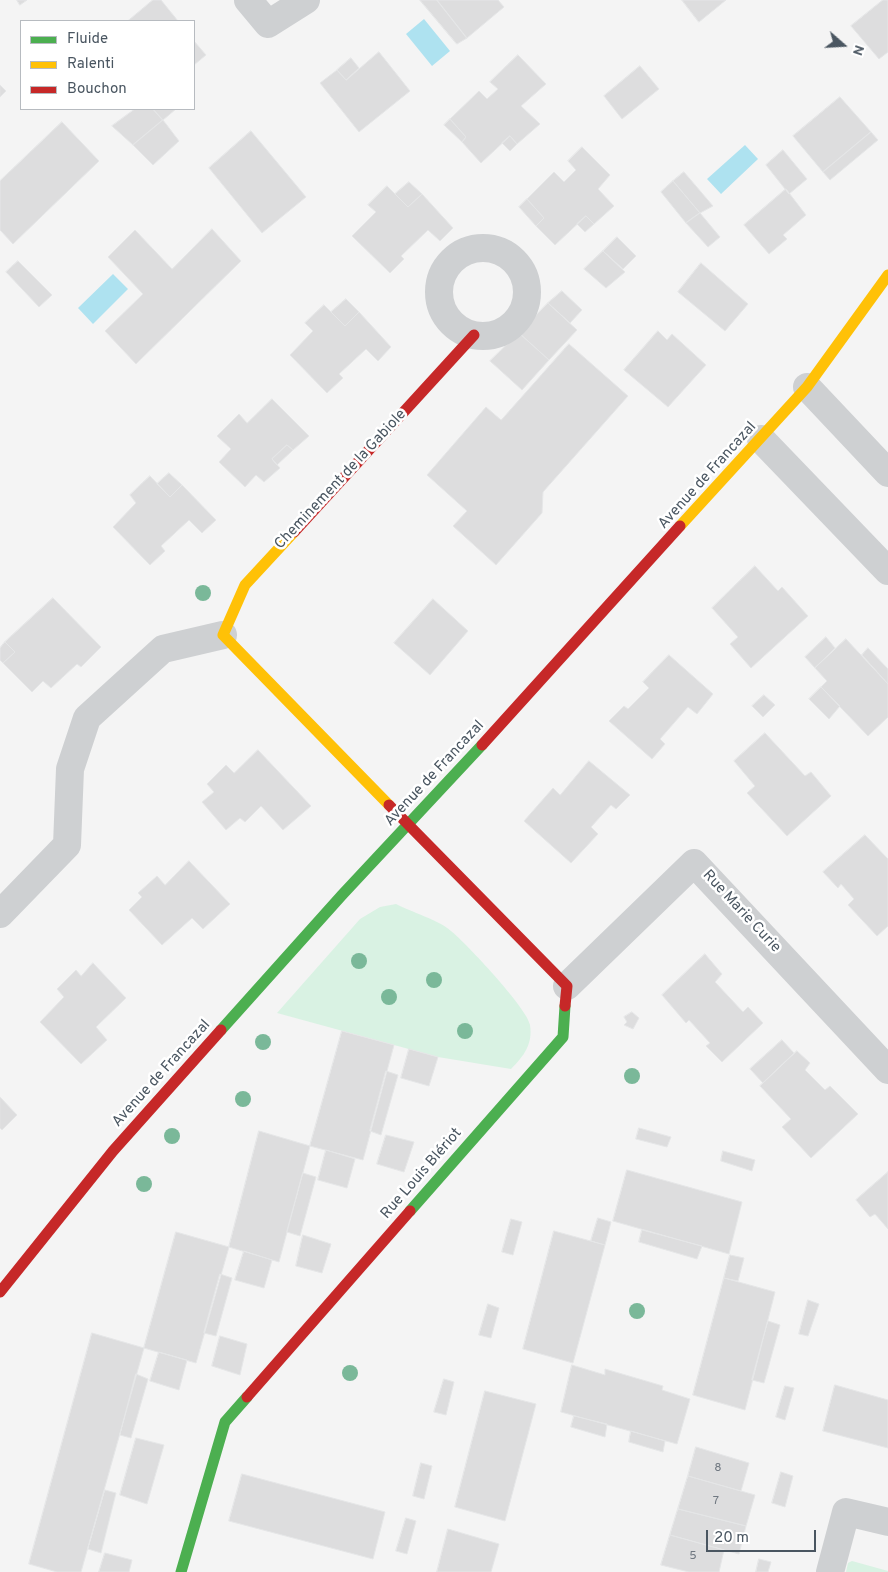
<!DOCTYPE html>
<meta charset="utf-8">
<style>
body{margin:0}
#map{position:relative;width:888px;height:1572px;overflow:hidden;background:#f4f4f4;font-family:Overpass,sans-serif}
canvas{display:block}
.legend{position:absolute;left:20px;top:20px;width:175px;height:90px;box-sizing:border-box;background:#fff;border:1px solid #b7bbc0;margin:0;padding:6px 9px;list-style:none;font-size:15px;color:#4a5661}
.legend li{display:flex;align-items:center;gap:10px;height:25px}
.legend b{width:25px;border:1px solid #b7bbc0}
.north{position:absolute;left:818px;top:20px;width:50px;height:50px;-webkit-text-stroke:4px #fff;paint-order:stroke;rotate:109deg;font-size:14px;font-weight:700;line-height:20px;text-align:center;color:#4a5661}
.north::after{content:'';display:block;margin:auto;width:18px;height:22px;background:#4a5661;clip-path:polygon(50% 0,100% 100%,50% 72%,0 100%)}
.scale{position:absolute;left:706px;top:1530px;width:110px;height:22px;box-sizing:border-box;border:2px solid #4a5661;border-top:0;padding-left:6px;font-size:15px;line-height:18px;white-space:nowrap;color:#4a5661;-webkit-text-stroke:4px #fff;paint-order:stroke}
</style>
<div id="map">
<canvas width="888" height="1572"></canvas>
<ul class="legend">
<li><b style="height:6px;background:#4caf50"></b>Fluide</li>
<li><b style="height:6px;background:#ffc107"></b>Ralenti</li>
<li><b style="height:6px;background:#c62828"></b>Bouchon</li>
</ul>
<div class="north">N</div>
<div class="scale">20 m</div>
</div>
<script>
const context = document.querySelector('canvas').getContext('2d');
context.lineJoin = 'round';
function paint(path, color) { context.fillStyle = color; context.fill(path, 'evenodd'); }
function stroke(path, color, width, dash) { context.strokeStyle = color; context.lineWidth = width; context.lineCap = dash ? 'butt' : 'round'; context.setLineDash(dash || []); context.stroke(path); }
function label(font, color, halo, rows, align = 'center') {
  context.font = font + ' Overpass,sans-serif'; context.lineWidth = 5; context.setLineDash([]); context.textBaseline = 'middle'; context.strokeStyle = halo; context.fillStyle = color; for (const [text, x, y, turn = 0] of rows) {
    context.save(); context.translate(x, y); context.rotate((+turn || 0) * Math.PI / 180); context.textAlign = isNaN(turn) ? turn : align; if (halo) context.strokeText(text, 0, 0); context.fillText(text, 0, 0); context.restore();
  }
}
const green = new Path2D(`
 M396 904C411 912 439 920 451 931 466 943 528 1009 530 1025 533 1044 524 1056 511 1069L438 1057 277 1013 360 919 380 907Z
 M852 1561 888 1571V1572H846L848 1563Z`);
const water = new Path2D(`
 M424 19 450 51 432 66 406 34Z
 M745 145 758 159 721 194 707 179Z
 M113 274 128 289 93 324 78 308Z`);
const building = new Path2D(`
 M17 0H27L20 5Z
 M153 0H161L178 21H128Z
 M420 0H437L467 38 457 44Z
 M437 0H498L504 7 467 38Z
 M682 0H726L699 22Z
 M883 0H888V52L879 59 851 26Z
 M194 41 206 55 194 65Z
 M379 52 410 91 359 132 320 83 337 70 346 80Z
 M518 55 546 84 521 106 540 124 517 144 510 136 481 163 462 142 466 137 450 119 479 91 487 99 498 89 490 82Z
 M351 58 359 68 346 80 337 70Z
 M640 66 659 89 622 119 604 96Z
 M0 85 6 91 0 97Z
 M840 97 871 132 823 172 793 136Z
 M135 109H153L163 120 133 145 112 126Z
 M153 109H176L163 120Z
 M450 119 466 137 462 142 444 125Z
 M163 120 179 141 153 165 133 145Z
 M62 122 99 161 13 244 0 230V181Z
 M251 131 306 197 262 233 209 168Z
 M871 132 878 140 830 180 823 172Z
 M510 136 517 144 510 151 502 143Z
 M582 147 610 175 598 189 614 206 594 224 586 216 555 245 536 226 544 218 527 199 554 172 564 182 576 170 568 161Z
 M783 150 807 179 789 194 766 165Z
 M684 172 713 206 700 213 673 181Z
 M673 181 700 213 686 223 661 192Z
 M409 182 422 194 408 207 395 194Z
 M387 186 408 207 422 194 453 228 440 241 428 230 401 256 404 259 390 273 352 236 376 212 368 205Z
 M786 189 806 215 783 235 787 239 769 254 744 225Z
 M527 199 544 218 536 226 519 207Z
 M700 213 720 237 708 247 686 223Z
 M586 216 594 224 585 232 577 224Z
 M212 229 241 261 136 364 105 331 143 294 108 257 135 230 172 269Z
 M617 237 636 256 623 269 603 251Z
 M603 251 625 272 606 288 584 269Z
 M18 261 52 295 39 307 6 272Z
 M701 263 748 304 725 331 678 292Z
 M562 291 582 310 570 323 548 303Z
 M346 299 359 312 345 326 331 312Z
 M548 303 577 330 549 360 519 333Z
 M324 305 345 326 359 312 391 347 378 361 366 349 339 374 343 378 327 393 290 355 313 331 305 323Z
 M658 331 667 340 672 334 706 365 668 407 624 370Z
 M519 333 549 360 522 390 490 361Z
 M569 344 628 396 543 492 542 513 496 565 453 526 467 511 427 475 486 407 501 420Z
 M272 399 309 436 293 450 287 445 272 459 280 468 264 482 256 475 245 487 219 462 231 449 217 436 239 414 247 423Z
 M287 445 293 450 277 465 272 459Z
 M169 473 182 485 170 497 157 484Z
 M150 476 170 497 182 485 216 520 202 533 189 520 161 546 165 551 150 565 113 527 136 503 130 495Z
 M755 566 778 591 782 587 808 616 751 668 730 644 738 637 712 608Z
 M53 598 101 647 81 667 77 664 51 688 43 681 32 692 3 663 15 652 5 642Z
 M433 599 468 631 430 675 394 643Z
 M826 637 835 648 815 668 805 657Z
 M846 639 888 684V717L868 736 821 687 827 681 815 668Z
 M5 642 15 652 3 663 0 660V648Z
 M868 648 888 669V684L862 655Z
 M669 655 713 694 697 714 688 707 660 739 665 744 652 759 609 721 624 706 628 709 649 688 643 682Z
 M821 687 840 706 829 719 809 699Z
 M764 695 775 705 763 717 752 706Z
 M765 733 805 776 811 772 831 796 787 836 747 793 755 786 734 761Z
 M258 750 311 806 283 830 261 806 245 822 240 818 226 830 202 802 214 792 207 784 226 765 234 773Z
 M589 761 630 795 616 809 611 805 591 827 598 834 571 863 524 821 553 788 560 795Z
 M865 835 888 859V926L877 936 848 905 854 899 841 884 838 888 823 872Z
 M189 861 230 904 203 929 192 918 162 945 129 910 142 897 138 893 157 876 165 885Z
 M705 954 722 974 715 982 743 1012 748 1007 763 1023 722 1062 706 1046 710 1043 689 1020 686 1023 662 995Z
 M93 963 126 998 96 1027 107 1040 81 1064 40 1022 64 997 57 989 76 970 81 976Z
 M632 1012 639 1018 633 1029 624 1025 627 1022 624 1017Z
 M342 1031 394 1045 363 1160 310 1146Z
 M782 1040 794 1053 763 1083 750 1069Z
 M409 1049 438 1057 429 1086 401 1078Z
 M797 1051 810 1063 805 1070 825 1090 830 1086 858 1114 811 1158 782 1127 791 1119 760 1086Z
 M386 1071 398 1075 381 1135 370 1131Z
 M0 1097 17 1115 2 1130 0 1128Z
 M639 1128 671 1137 667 1147 636 1139Z
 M259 1131 310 1146 279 1262 229 1247Z
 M386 1135 414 1142 404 1172 377 1164Z
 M326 1150 355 1159 347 1188 318 1180Z
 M723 1151 755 1160 752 1171 721 1161Z
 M627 1170 742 1202 729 1254 613 1221Z
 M888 1172V1229L875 1214 870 1217 856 1200Z
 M303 1173 316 1177 300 1236 287 1232Z
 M598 1218 611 1222 605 1245 591 1241Z
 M511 1219 522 1222 513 1255 502 1252Z
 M642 1230 702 1246 697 1259 639 1242Z
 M554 1231 605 1245 573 1363 523 1349Z
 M176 1232 229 1247 196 1363 144 1348Z
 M303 1235 331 1244 322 1273 296 1266Z
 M244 1251 272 1260 264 1288 235 1280Z
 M730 1255 744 1258 738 1281 724 1278Z
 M220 1274 232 1278 216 1336 204 1333Z
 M724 1278 775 1292 745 1410 693 1395Z
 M808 1300 819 1304 808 1336 799 1334Z
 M488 1304 499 1308 491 1338 479 1335Z
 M768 1321 780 1325 764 1383 752 1380Z
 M92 1333 144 1348 81 1572H57L29 1564Z
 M220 1336 247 1344 240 1375 212 1366Z
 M159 1352 187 1360 179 1390 150 1381Z
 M572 1365 605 1375V1369L663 1386 662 1390 690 1399 677 1444 561 1412Z
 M136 1374 148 1379 131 1438 120 1435Z
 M444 1379 454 1382 446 1415 434 1412Z
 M835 1385 888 1400V1448L823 1431Z
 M785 1386 794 1388 785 1420 776 1417Z
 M485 1391 536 1404 505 1521 455 1507Z
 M574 1416 607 1424 605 1437 571 1427Z
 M631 1431 665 1441 663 1452 629 1442Z
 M136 1438 164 1445 147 1504 120 1495Z
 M696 1447 749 1463 741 1491 688 1476Z
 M421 1463 432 1466 424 1499 413 1496Z
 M781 1472 793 1476 785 1507 772 1503Z
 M242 1474 385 1512 373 1559 229 1521Z
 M688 1476 755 1495 746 1526 678 1509Z
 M105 1490 116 1493 101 1553 88 1549Z
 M678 1509 746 1526 739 1554 670 1535Z
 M406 1518 416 1521 407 1554 396 1551Z
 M448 1529 499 1544 491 1572H437Z
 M670 1535 724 1550 719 1572H689L661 1565Z
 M105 1553 132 1560 129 1572H99Z
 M759 1559 771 1562 768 1572H756Z`);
const street = new Path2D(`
 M248 0 268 24 306 0
 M439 292a44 44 0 1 1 88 0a44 44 0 1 1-88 0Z
 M807 387 888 473
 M761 439 888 571
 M0 914 67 845 70 769 87 718 163 649 223 635
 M567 986 694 863 888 1070
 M830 1572 846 1512 888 1522`);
const fast = new Path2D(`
 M221 1030 342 895 482 745
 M410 1211 563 1037 565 1006
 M181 1572 225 1422 247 1397`);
const slow = new Path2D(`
 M680 526 807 387 888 275
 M294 532 245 585 223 635 389 805`);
const jam = new Path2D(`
 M294 532 474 335
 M482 745 680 526
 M389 805 567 986 565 1006
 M0 1292 113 1151 221 1030
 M247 1397 410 1211`);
const trees = [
 [203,593],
 [359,961],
 [434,980],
 [389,997],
 [465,1031],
 [263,1042],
 [632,1076],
 [243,1099],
 [172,1136],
 [144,1184],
 [637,1311],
 [350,1373]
];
const numberNames = [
 ["8",718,1469],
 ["7",716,1502],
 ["5",693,1557]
];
const streetNames = [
 ["Avenue de Francazal",708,476,-48],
 ["Cheminement de la Gabiole",341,480,-47],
 ["Avenue de Francazal",435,774,-47],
 ["Rue Marie Curie",741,912,47],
 ["Avenue de Francazal",162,1074,-48],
 ["Rue Louis Blériot",422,1174,-49]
];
paint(green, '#d9f2e3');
paint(water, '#aee2f0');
paint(building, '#ddddde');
stroke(building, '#e5e6e7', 1);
stroke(street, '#ced0d2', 28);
stroke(fast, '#4caf50', 11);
stroke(slow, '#ffc107', 11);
stroke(jam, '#c62828', 11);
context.fillStyle = '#7ab899';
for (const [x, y] of trees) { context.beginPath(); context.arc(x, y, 8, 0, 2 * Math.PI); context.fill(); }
label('12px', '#707881', null, numberNames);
label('15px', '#4a5661', '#fff', streetNames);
</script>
